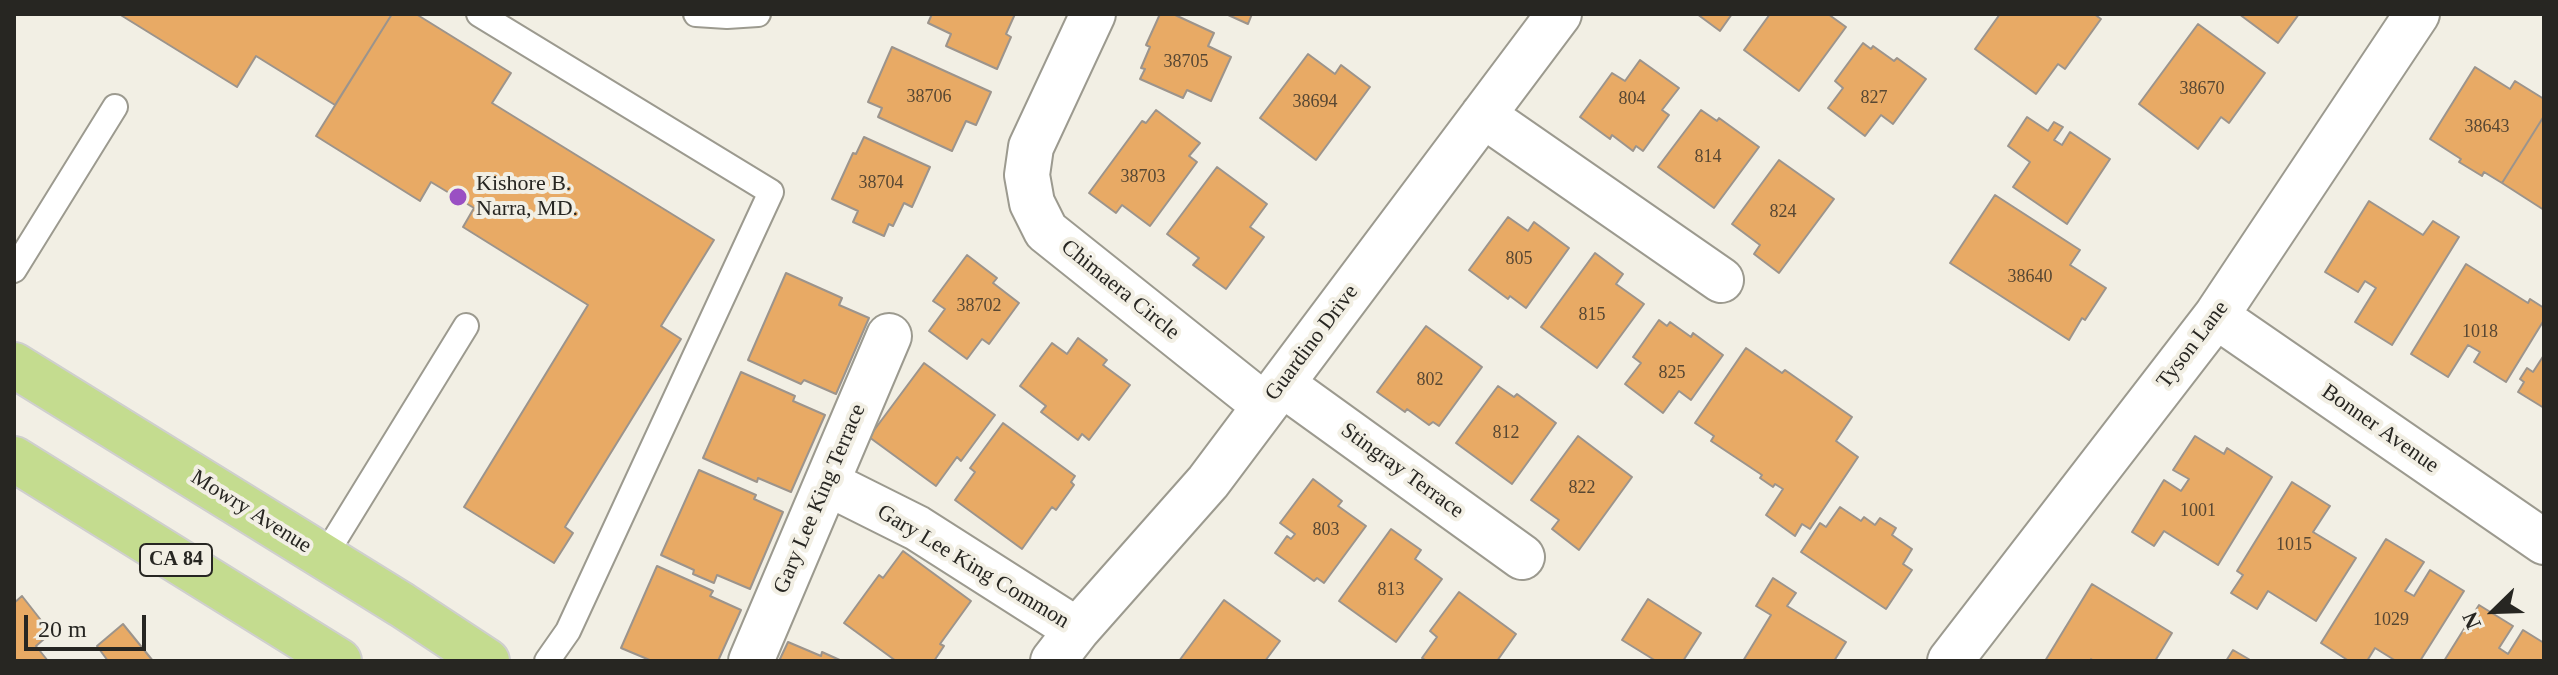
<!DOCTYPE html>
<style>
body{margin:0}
#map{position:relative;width:2558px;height:675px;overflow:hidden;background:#f2efe4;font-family:"Times New Roman",serif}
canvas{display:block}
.frame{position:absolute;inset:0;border:16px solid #272622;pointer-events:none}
.north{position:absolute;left:2454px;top:571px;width:80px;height:80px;-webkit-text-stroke:6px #f2efe4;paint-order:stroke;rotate:247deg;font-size:22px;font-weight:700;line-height:32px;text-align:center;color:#272622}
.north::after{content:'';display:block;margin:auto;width:28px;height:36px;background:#272622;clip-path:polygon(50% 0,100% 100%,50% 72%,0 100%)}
.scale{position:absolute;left:24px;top:615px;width:122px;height:36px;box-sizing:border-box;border:4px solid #272622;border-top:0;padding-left:10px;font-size:24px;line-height:28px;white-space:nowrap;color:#272622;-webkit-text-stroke:6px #f2efe4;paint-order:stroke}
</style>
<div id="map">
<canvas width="2558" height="675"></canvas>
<div class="frame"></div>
<div class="north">N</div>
<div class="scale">20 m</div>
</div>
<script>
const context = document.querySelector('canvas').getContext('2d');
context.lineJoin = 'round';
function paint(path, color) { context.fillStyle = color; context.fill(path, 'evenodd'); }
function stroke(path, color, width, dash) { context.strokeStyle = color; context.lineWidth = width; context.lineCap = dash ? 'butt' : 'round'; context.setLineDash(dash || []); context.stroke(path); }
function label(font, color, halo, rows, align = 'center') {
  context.font = font + ' "Times New Roman",serif'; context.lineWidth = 8; context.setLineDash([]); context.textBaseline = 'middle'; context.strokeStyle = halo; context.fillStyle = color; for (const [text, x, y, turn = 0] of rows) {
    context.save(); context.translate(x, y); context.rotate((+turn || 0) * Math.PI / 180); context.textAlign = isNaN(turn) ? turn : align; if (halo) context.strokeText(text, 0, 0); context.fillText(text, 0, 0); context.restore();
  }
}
const building = new Path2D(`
 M119 14H392L335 105 256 56 237 87Z
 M392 14H416L511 73 492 103 714 240 661 326 681 339 565 527 573 533 554 563 464 507 588 305 463 227 474 208 431 182 420 201 316 136Z
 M932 14H1015L1006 34 1011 37 997 69 946 46 951 34 928 23Z
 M1160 14H1173L1214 33 1208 46 1231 57 1211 101 1187 90 1183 98 1140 79 1145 69 1141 68 1150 47 1146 45Z
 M1226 14H1252L1248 24Z
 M1697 14H1732L1720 31Z
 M1770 14H1828L1846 27 1799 91 1744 50Z
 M2000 14H2094L2101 19 2065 69 2058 64 2036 94 1975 49Z
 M2239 14H2299L2278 43Z
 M2198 24 2265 73 2229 123 2221 117 2198 149 2139 104Z
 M1863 43 1871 49 1873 46 1894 61 1897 58 1926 79 1893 124 1881 115 1865 136 1828 108 1843 88 1835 81Z
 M892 47 991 92 976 125 966 121 952 151 878 117 882 108 868 102Z
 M1308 54 1335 74 1341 65 1370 87 1316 160 1260 118Z
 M1640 60 1679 88 1662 110 1669 115 1643 151 1636 146 1633 151 1612 135 1610 139 1580 117 1612 73 1625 81Z
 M2475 67 2510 89 2515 81 2544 99V116L2502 183 2484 172 2482 176 2459 162 2461 159 2430 139Z
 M1156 110 1200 143 1189 156 1197 162 1150 226 1122 205 1116 213 1089 193 1142 121 1146 123Z
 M1701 110 1717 121 1719 118 1759 147 1714 208 1658 167Z
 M2544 116V210L2502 183Z
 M2027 117 2048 131 2054 122 2063 127 2054 140 2062 145 2070 132 2110 159 2067 224 2013 187 2030 162 2008 146Z
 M864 137 930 167 912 207 904 203 893 226 889 224 884 236 853 222 858 211 832 199 853 153 856 154Z
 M1779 160 1834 199 1779 273 1754 254 1760 245 1732 224Z
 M1217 167 1267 204 1250 227 1264 237 1226 289 1193 265 1199 258 1167 234Z
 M1995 195 2080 250 2070 265 2106 288 2085 320 2082 318 2069 340 1950 263Z
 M2369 201 2423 235 2433 221 2459 237 2392 345 2355 322 2376 288 2365 281 2358 292 2325 272Z
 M1508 217 1528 231 1534 222 1569 248 1526 308 1510 296 1508 299 1469 270Z
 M1595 253 1623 274 1616 284 1644 304 1597 368 1541 327Z
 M967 255 997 278 993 283 1019 303 989 344 982 339 967 359 929 331 945 309 933 301Z
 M2466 264 2528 303 2530 299 2544 308V320L2506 382 2474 362 2480 352 2468 345 2448 377 2411 354Z
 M786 273 842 298 839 305 869 318 836 394 804 380 801 384 748 360Z
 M1659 320 1667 326 1670 322 1691 337 1693 333 1723 355 1691 400 1679 391 1663 413 1625 384 1641 363 1633 357Z
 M1426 326 1482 367 1439 426 1433 422 1429 425 1407 409 1405 412 1377 392Z
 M1078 338 1107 360 1103 365 1130 385 1089 440 1082 434 1078 440 1041 412 1046 406 1020 386 1052 343 1067 354Z
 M1746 348 1782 373 1785 370 1852 417 1836 441 1858 457 1810 529 1802 524 1795 536 1766 515 1783 489 1775 484 1773 487 1760 478 1762 475 1711 441 1714 436 1695 423Z
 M2544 355V408L2518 392 2524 382 2520 379 2527 368 2533 372Z
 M924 363 995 415 961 461 957 457 936 486 869 437Z
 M741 372 795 396 793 401 825 415 791 492 758 478 757 482 703 458Z
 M1498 386 1514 397 1517 394 1556 423 1512 484 1456 443Z
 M1003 423 1075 476 1071 482 1074 485 1056 510 1052 507 1022 549 955 500 975 472 970 468Z
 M1578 436 1632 477 1579 550 1552 529 1559 520 1531 500Z
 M2195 436 2224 454 2227 448 2272 477 2218 565 2164 531 2154 546 2132 532 2164 480 2181 491 2189 479 2173 470Z
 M699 470 756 495 754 499 783 512 750 589 717 575 714 583 693 574 694 570 661 555Z
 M1313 479 1342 501 1338 506 1366 526 1324 583 1317 578 1314 581 1275 553 1287 536 1291 539 1295 534 1280 523Z
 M2292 482 2330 506 2313 532 2356 558 2316 621 2268 591 2257 609 2231 593 2243 575 2237 571Z
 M1840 507 1861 521 1864 517 1875 525 1880 518 1896 528 1892 535 1912 549 1903 564 1912 570 1886 609 1801 552 1820 523 1826 527Z
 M1391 529 1421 550 1415 559 1442 579 1396 642 1339 601Z
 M2386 539 2424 562 2405 591 2414 596 2430 570 2464 591 2420 661H2396L2375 648 2367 661H2349L2321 643Z
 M903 551 971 601 940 644 944 646 934 661H896L844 623 879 575 883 578Z
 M657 566 713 591 710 596 741 610 718 661H652L621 648Z
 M1773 578 1796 593 1787 606 1846 642 1834 661H1743L1771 615 1756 606Z
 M2092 584 2172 633 2155 661H2094L2091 659 2090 661H2045Z
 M1459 592 1516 634 1497 661H1427L1422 658 1437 637 1430 631Z
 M22 596 51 633 36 646 48 661H14V603Z
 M1648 599 1701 633 1683 661H1656L1622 640Z
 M1224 600 1280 641 1265 661H1179Z
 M2479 605 2513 626 2499 648 2508 654 2523 630 2544 643V661H2444Z
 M123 624 153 661H108L97 646Z
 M788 642 821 656 822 652 842 661H779Z
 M2233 650 2252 661H2226Z`);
const service = new Path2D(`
 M479 14 771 192 568 631 547 661
 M696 14 727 16 758 14
 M14 270 115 107
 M324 557 466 326`);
const minor = new Path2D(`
 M1093 14 1031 147 1027 175 1032 203 1046 231 1264 405
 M1483 115 1721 280
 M2216 316 2544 542
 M1282 384 1522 557
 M827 483 917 528 1077 630
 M751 661 889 336
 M1053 661 1077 630 1208 482 1559 14
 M1950 661 2216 316 2417 14`);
const primary = new Path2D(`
 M14 365 402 605 487 661
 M14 459 339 661`);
const markers = [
 [458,197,10,"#9a50c3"]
];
const numberNames = [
 ["38705",1186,62],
 ["38670",2202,89],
 ["38706",929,97],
 ["827",1874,98],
 ["804",1632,99],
 ["38694",1315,102],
 ["38643",2487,127],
 ["814",1708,157],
 ["38703",1143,177],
 ["38704",881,183],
 ["824",1783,212],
 ["805",1519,259],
 ["38640",2030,277],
 ["38702",979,306],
 ["815",1592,315],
 ["1018",2480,332],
 ["825",1672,373],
 ["802",1430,380],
 ["812",1506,433],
 ["822",1582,488],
 ["1001",2198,511],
 ["803",1326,530],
 ["1015",2294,545],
 ["813",1391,590],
 ["1029",2391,620]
];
const shields = [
 [176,560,72]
];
const shieldNames = [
 ["CA 84",176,560]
];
const poiNames = [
 ["Kishore B.",476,184],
 ["Narra, MD.",476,209]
];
const streetNames = [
 ["Chimaera Circle",1120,290,39],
 ["Guardino Drive",1312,343,-53],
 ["Tyson Lane",2193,345,-53],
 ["Bonner Avenue",2380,429,35],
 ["Stingray Terrace",1402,471,36],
 ["Gary Lee King Terrace",820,499,-67],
 ["Mowry Avenue",251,512,32],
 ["Gary Lee King Common",973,567,31]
];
paint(building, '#e8aa65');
stroke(building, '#9c948c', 2);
stroke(service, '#9c9a8f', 28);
stroke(minor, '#9c9a8f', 48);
stroke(primary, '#cfcfce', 48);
stroke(service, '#fff', 24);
stroke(minor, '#fff', 44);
stroke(primary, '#c4dc8f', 44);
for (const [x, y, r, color] of markers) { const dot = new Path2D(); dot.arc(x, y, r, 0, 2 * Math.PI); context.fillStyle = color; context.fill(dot); stroke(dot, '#f2efe4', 3); }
label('18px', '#574733', null, numberNames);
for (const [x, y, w] of shields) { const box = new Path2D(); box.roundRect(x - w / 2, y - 16, w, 32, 6); context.fillStyle = '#f2efe4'; context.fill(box); stroke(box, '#272622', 2); }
label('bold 20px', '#272622', null, shieldNames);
label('22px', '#272622', '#f2efe4', poiNames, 'left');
label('22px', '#272622', '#f2efe4', streetNames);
</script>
